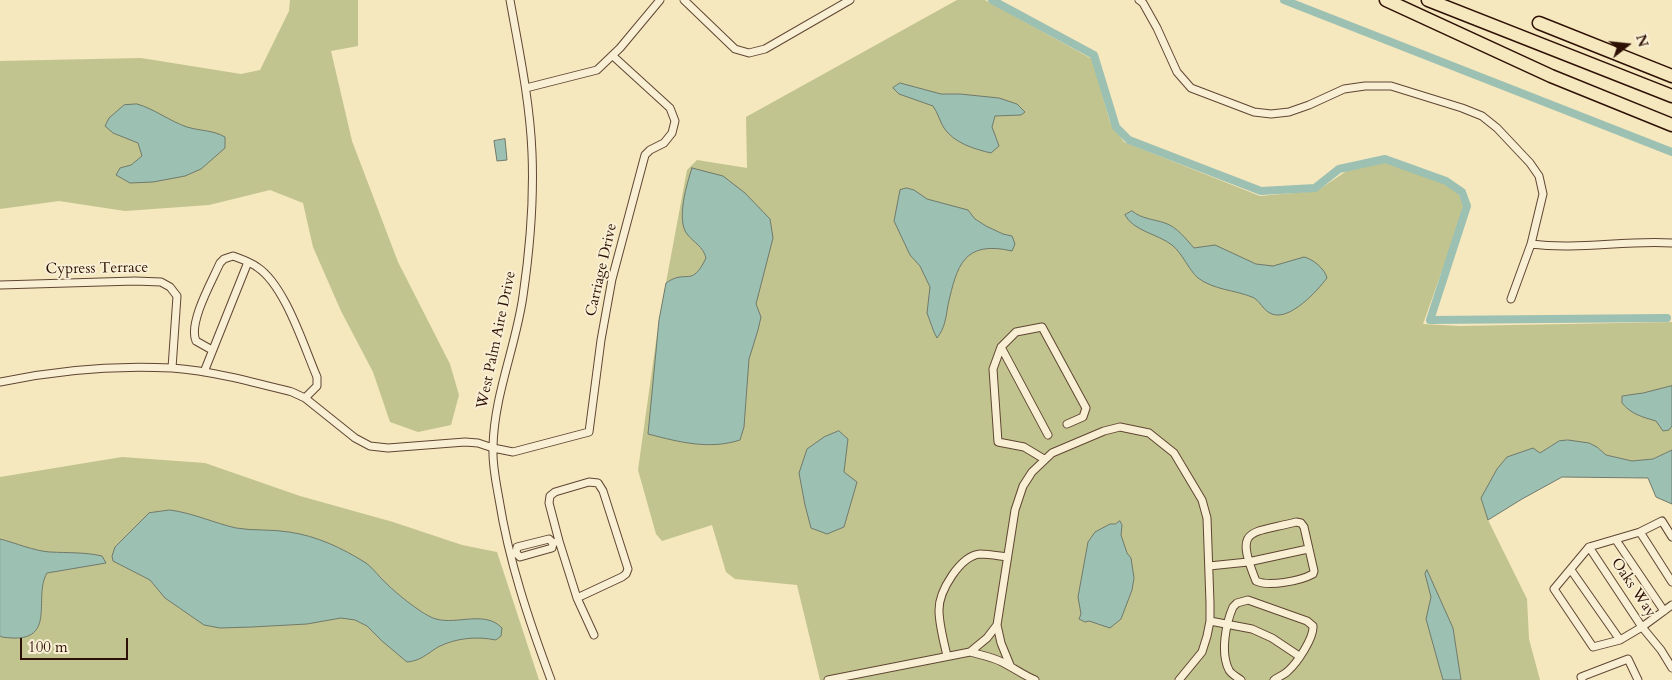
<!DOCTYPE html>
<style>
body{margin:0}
#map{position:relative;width:1672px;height:680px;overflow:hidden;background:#f5e7be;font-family:Cardo,serif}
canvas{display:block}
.north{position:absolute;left:1602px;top:20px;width:50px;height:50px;-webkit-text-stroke:4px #f8efd5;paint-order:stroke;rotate:74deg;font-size:14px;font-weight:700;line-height:20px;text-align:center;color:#2e1104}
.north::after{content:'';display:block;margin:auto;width:18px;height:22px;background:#2e1104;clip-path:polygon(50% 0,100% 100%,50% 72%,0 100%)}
.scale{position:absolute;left:20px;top:638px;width:108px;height:22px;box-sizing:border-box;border:2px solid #2e1104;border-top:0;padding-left:6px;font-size:15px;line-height:18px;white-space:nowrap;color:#2e1104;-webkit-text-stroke:4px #f8efd5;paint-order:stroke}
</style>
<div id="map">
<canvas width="1672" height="680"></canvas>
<div class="north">N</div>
<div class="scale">100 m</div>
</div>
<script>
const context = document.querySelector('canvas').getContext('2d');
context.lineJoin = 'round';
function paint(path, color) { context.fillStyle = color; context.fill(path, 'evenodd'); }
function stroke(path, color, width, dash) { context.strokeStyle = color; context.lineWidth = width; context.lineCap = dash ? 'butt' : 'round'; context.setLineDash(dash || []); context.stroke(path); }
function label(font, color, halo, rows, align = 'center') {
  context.font = font + ' Cardo,serif'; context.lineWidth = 4; context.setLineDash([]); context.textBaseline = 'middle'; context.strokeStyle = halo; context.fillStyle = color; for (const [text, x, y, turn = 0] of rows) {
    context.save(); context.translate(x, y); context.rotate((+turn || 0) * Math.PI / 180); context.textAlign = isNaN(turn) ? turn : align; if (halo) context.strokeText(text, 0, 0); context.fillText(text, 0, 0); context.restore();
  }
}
const green = new Path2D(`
 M290 0H358V46L331 51 352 141 398 262 450 364 459 395 451 425 418 432 390 422 373 372 341 311 313 247 303 203 270 190 209 205 125 211 59 201 0 209V61L141 58 241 74 260 70 289 11Z
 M957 0H985L1092 59 1110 122 1124 142 1260 196 1317 191 1348 170 1385 162 1445 183 1458 193 1463 205 1462 214 1423 324 1460 326 1672 322V450L1653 459 1632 461 1606 455 1597 447 1559 441 1540 453 1481 498 1488 520 1527 599 1529 639 1540 680H820L797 585 735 579 726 572 712 525 662 541 656 534 638 470 659 320 687 170 697 160 747 168 746 117Z
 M122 457 205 463 300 496 393 522 462 545 497 552 539 680H0V477Z`);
const water = new Path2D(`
 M900 83 941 94H960L999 98 1017 104 1025 112 1021 115 995 116 992 127 999 146 991 153C974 149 954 143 944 128 940 122 938 113 933 106L899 94 893 88Z
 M137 104C155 109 169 121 187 127 200 131 213 130 225 137V148L201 169 185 176 153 182 130 183 116 175 120 168 131 165 142 156 138 143 113 133 105 126 109 118 124 105Z
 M505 139 507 160 497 161 494 141Z
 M692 168 723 176 745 193 770 219 773 238 756 304 761 317 758 330 749 359 744 427 740 440C709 450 679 442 648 434L659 320 666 283C687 268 691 289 706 258 703 246 694 243 687 234 676 220 687 183 692 168Z
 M907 188 914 190 927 199 968 210 975 219 986 226 1003 234 1012 236 1015 244 1012 251C964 240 957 265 948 305 946 317 945 328 937 338L934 332 927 313 930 287 920 266 910 255 894 221 900 190Z
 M1132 211C1142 219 1153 219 1165 223 1177 227 1186 239 1194 248L1215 245 1256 264 1273 266 1304 257C1313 259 1325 269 1327 278 1317 291 1290 321 1272 314 1263 311 1260 300 1252 297 1235 290 1214 290 1198 278 1188 269 1183 254 1172 245 1158 234 1133 231 1125 215Z
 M1672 386V426L1669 430 1663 431 1656 421C1642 417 1631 414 1622 403V396L1643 393Z
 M839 431 848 439 844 472 857 482 844 527 827 534 811 528 805 505 799 473 807 449 824 437Z
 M1568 440 1589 443 1597 447 1606 455 1632 461 1653 459 1672 450V504L1656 497 1648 478 1562 477 1522 499 1488 520 1481 498 1497 469 1507 457 1533 448 1540 453 1559 441Z
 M170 510C193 513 214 523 236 528 253 531 272 529 289 532 317 536 342 548 366 563 375 570 379 577 387 584 397 594 424 616 436 619 457 625 485 610 502 628L501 636 496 640C476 636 456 638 438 647 427 654 420 661 407 662L382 641 367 626 355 620 341 618 307 624 252 627 220 628 204 625 165 598 150 580 113 561 112 556 115 547 149 513Z
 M1120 521 1122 525 1121 535 1127 553 1131 558 1134 578 1132 590 1121 619 1110 628 1089 621 1085 622 1079 619 1081 614 1078 597 1088 542 1095 532 1110 524H1115Z
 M0 539C16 543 34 551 50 552 68 553 85 552 102 556L106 563 47 573C32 598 60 646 2 637L0 636Z
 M1427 570 1453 628 1461 680H1443L1426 619 1431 597 1425 574Z`);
const canal = new Path2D(`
 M992 0 1094 55 1116 127 1129 140 1261 191 1315 188 1339 169 1385 159 1446 181 1462 192 1467 206 1430 320 1667 318
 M1284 0 1672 152`);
const minor = new Path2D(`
 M510 0C519 50 530 102 532 153 534 201 530 248 523 296 516 346 494 395 493 447 492 464 496 482 499 499 509 562 529 621 551 680
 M684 0 735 49 749 53 765 49 850 0
 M1139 0 1143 3 1157 28 1177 72 1191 88 1254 112 1271 114 1289 112 1309 105 1344 89 1365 86H1391L1462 108 1482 116 1497 128 1530 163 1539 176 1543 194 1531 244 1511 299
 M526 88 597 70 620 48 660 0
 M1531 244C1578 250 1625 240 1672 243
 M0 285 135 281 161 282 170 287 177 296 172 368
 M1001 347 1048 435
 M212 350 196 341C188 323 212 281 220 263L224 259 233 256C241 259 250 262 257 267 285 285 304 347 317 377V386L305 398
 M204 372 248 262
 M0 382C56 370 114 365 172 368 212 371 253 382 292 392L305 398 355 438 370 446 388 448 465 442 478 443 493 448 513 452 589 432 601 340 612 279 645 155 650 150 664 143 672 133 675 121 670 108 613 56
 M1044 459 1024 447 998 442 993 369 1001 347 1016 332 1042 327 1086 408 1083 417 1067 424
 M1296 522 1301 523 1304 527 1314 571 1313 574C1300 581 1269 587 1256 581 1234 527 1249 534 1296 522Z
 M1640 532 1672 582
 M1672 537 1662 521 1640 532 1589 547 1554 589 1593 647 1620 640 1642 627 1672 605
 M1616 540 1664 611
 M559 541 549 503 550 496 555 492 589 482 598 483 603 491 628 569 626 574 622 577 577 598
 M1589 547 1642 627 1661 650 1672 668
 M516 553 517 547 549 539 553 543 559 541 577 598 594 635
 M513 554 516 553 520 557 552 548 553 543
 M1209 566 1248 562 1308 549
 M1571 570 1620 640
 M1210 621 1252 629 1272 638 1299 656
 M997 625 1001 643 1010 665
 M970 652C981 655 992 657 1002 662 1014 668 1023 675 1035 680
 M947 656C944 642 939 625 939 610 939 591 960 556 980 554 989 554 999 556 1007 557
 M828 680 970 652 987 638 997 625 1015 510 1023 486 1032 472 1052 453 1104 431 1120 427 1149 433 1174 453 1202 500 1207 518 1210 603V621L1207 636 1202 652 1179 680
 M1241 680C1237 677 1231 674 1229 670 1220 653 1226 623 1233 607L1237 603 1248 600 1307 621 1313 626C1314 638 1297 663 1288 671 1284 675 1278 677 1274 680
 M1582 680 1581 677 1628 659 1638 680`);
const motorway = new Path2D(`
 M1386 0 1551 76 1672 125
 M1428 0 1672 96
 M1539 23 1672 76`);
const streetNames = [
 ["Cypress Terrace",97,269,-1],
 ["Carriage Drive",602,270,-77],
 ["West Palm Aire Drive",497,340,-78],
 ["Oaks Way",1633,588,56]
];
paint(green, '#c1c48e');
paint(water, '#9cc0b2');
stroke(water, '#707a6c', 1);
stroke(canal, '#9cc0b2', 8);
stroke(minor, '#604632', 9);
stroke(motorway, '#2e1104', 15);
stroke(minor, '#f8efd5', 7);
stroke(motorway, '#f5e7be', 12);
label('15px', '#2e1104', '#f8efd5', streetNames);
</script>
